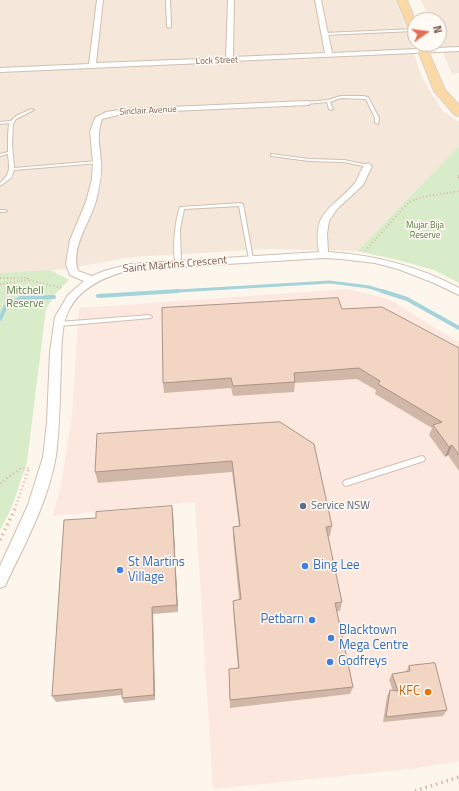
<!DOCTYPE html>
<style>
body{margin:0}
#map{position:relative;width:459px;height:791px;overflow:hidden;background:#fdf6ec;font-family:"Titillium Web",sans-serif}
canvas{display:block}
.north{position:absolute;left:407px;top:12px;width:40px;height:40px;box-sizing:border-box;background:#fffaf3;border:1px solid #cabbb1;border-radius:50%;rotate:76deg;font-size:11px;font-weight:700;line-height:16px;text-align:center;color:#7a5c4d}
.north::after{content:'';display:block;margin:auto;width:14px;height:18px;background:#e76f51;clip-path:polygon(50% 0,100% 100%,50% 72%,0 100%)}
</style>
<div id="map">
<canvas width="459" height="791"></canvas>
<div class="north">N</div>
</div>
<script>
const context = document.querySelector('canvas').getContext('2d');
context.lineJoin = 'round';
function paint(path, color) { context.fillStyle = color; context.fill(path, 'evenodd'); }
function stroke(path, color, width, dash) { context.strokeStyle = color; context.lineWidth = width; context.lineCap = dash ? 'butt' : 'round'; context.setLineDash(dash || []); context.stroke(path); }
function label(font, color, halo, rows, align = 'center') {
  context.font = font + ' "Titillium Web",sans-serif'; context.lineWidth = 3; context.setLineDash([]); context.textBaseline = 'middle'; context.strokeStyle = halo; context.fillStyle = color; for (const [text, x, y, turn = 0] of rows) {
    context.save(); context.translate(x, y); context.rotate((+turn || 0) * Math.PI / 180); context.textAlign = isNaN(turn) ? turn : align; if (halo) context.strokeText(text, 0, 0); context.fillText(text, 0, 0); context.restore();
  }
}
const residential = new Path2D(`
 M0 0H396L422 78 443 111 459 122V146L357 251 269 249 133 257 66 269 0 274Z
 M421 0H459V73L452 74 439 42V20H430Z`);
const commercial = new Path2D(`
 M348 289 388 299 459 342V761L411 769 213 789 195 502 53 516 61 485 72 415 79 308Z`);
const green = new Path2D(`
 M459 146V283L434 270 394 259 357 251Z
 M50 270 69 280 56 293 46 309 27 462 11 509 0 530V273Z`);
const streamFar1 = new Path2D(`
 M161 292 330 282 369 287 385 292`);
const stream = new Path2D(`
 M382 291 407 299 459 328
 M98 296 178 291
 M0 319 6 306 21 298 54 297`);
const pathFar2 = new Path2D(`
 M459 176H457L459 179
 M365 251 409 202 422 197 459 191
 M0 278H28V280L62 288
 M0 284 28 280`);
const pathFar1 = new Path2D(`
 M0 483 20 469 29 468 15 508`);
const path = new Path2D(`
 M0 540 16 507
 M415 791 459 777`);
const lane = new Path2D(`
 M166 0H170L171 27 169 28 167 27Z
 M415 29 414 31 324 35 322 34 324 33Z
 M341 96H363L368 97 379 118 378 124 375 123V118L366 99 341 98 330 102 333 109 331 110 329 109 327 102 306 104 304 103 306 102 328 100Z
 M31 109 34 110 16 119 13 124 12 144 14 168 97 161H99V163L14 170 11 178 0 186V183C12 172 9 168 8 154L0 156V154L8 152V136L9 123 0 124V122L11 121 16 116Z
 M271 154 309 159 344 160 368 165 370 166 368 167 344 162 309 161 272 156H271Z
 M241 203 243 204 253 259V260L251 261 249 259 239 206 184 209 180 229 181 263 178 265 176 264C172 250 175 221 180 207Z
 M0 210H5L7 211 5 212H0Z
 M149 315 151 316 152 317 151 318 59 326 56 324 59 322Z
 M422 456 424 457 425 459 424 461 346 486 344 485 343 483 344 481 346 480Z`);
const street = new Path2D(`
 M97 0H103L96 63 226 58 228 0H234L233 57 325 53 315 0H321L332 53 459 47V51L232 61 229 63 226 62 0 72V68L89 64Z
 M306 101H309V105L126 113 102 119C96 138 100 144 101 162 102 175 99 188 96 201 90 223 70 247 78 271L92 276 104 271 130 264 319 252C312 210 332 210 355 183 359 178 361 165 368 163L372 166 363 185 337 209 329 221 327 234 328 252C375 255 418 266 459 288V295L434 283 398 269 375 263 341 259 324 258 130 270C107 276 82 286 70 308 61 323 62 344 61 361 60 393 60 424 56 456 48 502 25 544 5 586L0 588V566L28 505 43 457 47 422 50 352 55 317 68 295 84 281 70 275 66 264 70 240 86 202 92 179 93 162 90 132 95 118 106 112 126 109Z`);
const primary = new Path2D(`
 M397 0H407L415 20V36L410 33Z
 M415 43 425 44 445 90 459 105V116L455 115 434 91Z`);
const wall = new Path2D(`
 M342 309 459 348V471L448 455 445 457 429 435 432 428 375 394 376 390 357 379 295 383 294 392 233 396 231 388 164 393 163 383Z
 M280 422 332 526 330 536 328 537 342 602 340 611H337L353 687 350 694 230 708 229 669 238 668 233 610V601L239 599 233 537V527L239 526 232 472 98 483 95 472Z
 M173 514 178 612 153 614 155 700 124 703 122 698V695L56 702 52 696 96 518Z
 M409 666 447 710 443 716 383 722 387 696 390 690 393 691 389 680 392 674 406 672Z`);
const shadedWall = new Path2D(`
 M452 445 448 455 445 457 449 447Z
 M172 506 173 514 178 612 177 605Z
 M152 607 153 614 155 700 154 695Z`);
const building = new Path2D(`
 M338 298 342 309 382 307 459 348V455L452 445 449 447 433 425 442 422 378 384 380 381 359 368 294 373 295 382 233 386 231 378 163 383 162 308Z
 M280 422 314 444 332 526 326 527 342 602 335 603 353 687 230 700 229 669 239 668 233 601 241 599 233 527 240 526 232 461 95 472 97 434Z
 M172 506 177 605 152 607 154 695 122 698V689L52 696 64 520 96 518V512Z
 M435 663 447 710 386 717 390 690 398 691 392 674 410 671 409 666Z`);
const markers = [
 [303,506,4,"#5c6f8a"],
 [305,566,4,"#3f7fe0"],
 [120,570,4,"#3f7fe0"],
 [312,620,4,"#3f7fe0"],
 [331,638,4,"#3f7fe0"],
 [330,662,4,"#3f7fe0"],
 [428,692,4,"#e8710a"]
];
const farStreetnames = [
 ["Lock Street",217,61,-2],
 ["Sinclair Avenue",148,111,-3]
];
const farParknames = [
 ["Mujar Bija",425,226],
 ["Reserve",425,236]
];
const streetNames = [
 ["Saint Martins Crescent",175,265,-5]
];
const parkNames = [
 ["Mitchell",25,291],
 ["Reserve",25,304]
];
const serviceNames = [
 ["Service NSW",311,506]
];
const nearShopnames = [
 ["St Martins",128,563],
 ["Village",128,578],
 ["Bing Lee",313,566],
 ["Petbarn",304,620,"right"],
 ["Blacktown",339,631],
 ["Mega Centre",339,646],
 ["Godfreys",338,662]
];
const nearFoodnames = [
 ["KFC",420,692]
];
paint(residential, '#f5e8da');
paint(commercial, '#fde8e0');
paint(green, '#d8ecc9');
stroke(streamFar1, '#a5d3da', 3);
stroke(stream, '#a5d3da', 4);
stroke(lane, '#d1beb0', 2);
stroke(street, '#d1beb0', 2);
stroke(primary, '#dad1cd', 2);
stroke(pathFar2, '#d9b8a5', 2, [1, 2.5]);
stroke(pathFar1, '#d9b8a5', 2.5, [1, 3]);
stroke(path, '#d9b8a5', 3.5, [1.5, 4]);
paint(lane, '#fff');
paint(street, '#fff');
paint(primary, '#fbd9a5');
paint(wall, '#d1b7a8');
paint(shadedWall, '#aa9588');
paint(building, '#f3d5c3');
stroke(building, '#aa9588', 1);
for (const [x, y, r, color] of markers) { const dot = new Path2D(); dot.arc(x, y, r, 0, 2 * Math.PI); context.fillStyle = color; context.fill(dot); stroke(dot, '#fffaf3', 1.5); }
label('9px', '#7a5c4d', '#fffaf3', farStreetnames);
label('9px', '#537a41', '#fffaf3', farParknames);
label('11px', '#7a5c4d', '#fffaf3', streetNames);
label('11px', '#537a41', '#fffaf3', parkNames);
label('11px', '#4e5e75', '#fffaf3', serviceNames, 'left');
label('13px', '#366cbe', '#fffaf3', nearShopnames, 'left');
label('13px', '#c56008', '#fffaf3', nearFoodnames, 'right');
</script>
